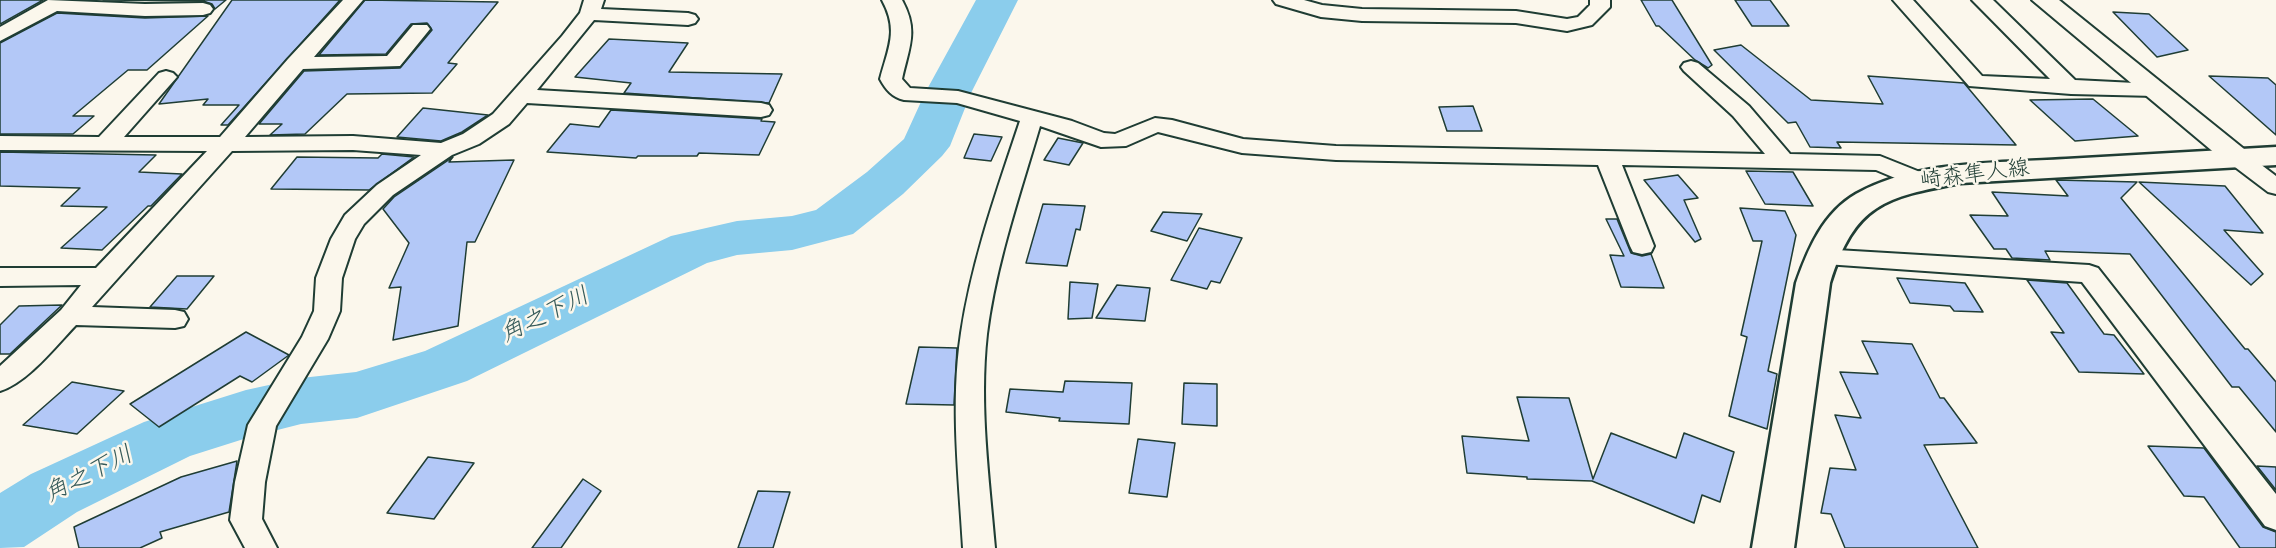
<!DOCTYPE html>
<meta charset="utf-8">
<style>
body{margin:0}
canvas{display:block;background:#fbf7ec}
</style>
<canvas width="2276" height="548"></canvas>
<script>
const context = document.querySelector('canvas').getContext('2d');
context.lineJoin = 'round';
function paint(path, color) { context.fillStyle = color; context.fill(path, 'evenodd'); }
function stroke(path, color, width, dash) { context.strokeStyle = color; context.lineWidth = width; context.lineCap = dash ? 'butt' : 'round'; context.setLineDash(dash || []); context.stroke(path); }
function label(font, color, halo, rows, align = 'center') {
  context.font = font + ' "Gochi Hand","Klee One",sans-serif'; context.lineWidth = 5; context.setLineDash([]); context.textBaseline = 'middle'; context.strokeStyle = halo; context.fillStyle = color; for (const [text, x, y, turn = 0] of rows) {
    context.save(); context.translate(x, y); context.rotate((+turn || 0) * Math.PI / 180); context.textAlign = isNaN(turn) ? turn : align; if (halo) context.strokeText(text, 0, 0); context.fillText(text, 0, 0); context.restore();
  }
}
const river = new Path2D(`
 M976 0H1018L971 93 950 146 942 156 903 194 853 234 792 250 737 255 707 263 467 381 357 418 301 424 250 437 190 456 77 512 24 547 0 548V493L31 474 144 422 246 390 301 378 356 372 425 351 671 236 737 221 792 216 816 210 867 172 904 139 925 93Z`);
const building = new Path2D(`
 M0 0H43L0 24Z
 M103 0H226L215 9 212 4 203 1Z
 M232 0H340L228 125H221L239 105H203L208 99 159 104Z
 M365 0 498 2 448 63 457 64 432 93 347 94 305 134 270 135 282 124H259L304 71 400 68 432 30 427 23 411 24 386 54 319 55Z
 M1641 0H1672L1712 65 1708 68 1695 60 1659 26H1656Z
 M1735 0H1770L1789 26H1752Z
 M2113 12 2149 14 2188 50 2157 57Z
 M57 13 145 18 208 16 147 70H128L73 116H94L73 134H0V43Z
 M609 39 688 43 669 72 782 74 769 103 624 93 631 83 575 77Z
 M1741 45 1811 100 1883 104 1868 76 1964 83 2016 145 1837 142 1841 148 1810 147 1796 122 1788 123 1714 50Z
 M2209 76 2268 78 2276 85V135Z
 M2093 99 2138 136 2075 141 2030 100Z
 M1473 106 1482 131H1447L1439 107Z
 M423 108 488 115 462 132 441 141 397 137Z
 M611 110 762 119 761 121 775 122 759 155 699 153 697 156H638L636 158 547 152 570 124 599 127Z
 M974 134 1002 137 991 161 964 158Z
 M1058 138 1083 143 1069 165 1044 160Z
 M0 152 156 155 139 172 182 174 151 206H148L102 250 61 248 107 207 61 206 80 188 0 186Z
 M382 154 414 157 369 190 271 189 297 157 378 158Z
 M453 157 449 162 514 160 475 242H467L458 326 393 340 401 287 389 288 409 243 383 209 394 197Z
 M1746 171 1793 172 1813 206 1765 204Z
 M1678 175 1698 198 1684 200 1701 239 1695 242 1644 180Z
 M2056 180 2137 182 2121 198 2245 349H2248L2276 382V432L2239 387H2232L2130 254 2045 251 2050 260 2012 258 2006 249H1994L1970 215 2008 216 1992 192 2068 196Z
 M2139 182 2225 186 2263 233 2224 230 2263 274 2251 285Z
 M1043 204 1085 206 1080 230 1076 229 1067 266 1026 263Z
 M1740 208 1785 211 1796 235 1768 371 1777 374 1767 429 1729 416 1747 337 1741 335 1762 241H1753Z
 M1163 212 1202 214 1187 241 1151 231Z
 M1606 219H1617L1631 253 1642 256 1651 254 1664 288 1621 287 1610 255 1624 256Z
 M1199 228 1242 238 1220 283 1211 281 1207 289 1171 280Z
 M177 276H214L187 309 150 307Z
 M1897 278 1965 283 1983 312 1954 311 1950 306 1910 303Z
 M2027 280 2067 283 2104 334 2114 335 2144 374 2079 372 2051 332 2064 333Z
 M1070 282 1098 284 1092 318 1068 319Z
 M1117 285 1150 288 1145 321 1096 318Z
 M62 305 10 354H0V325L19 306Z
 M246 332 289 355 252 382 240 376 159 427 130 404Z
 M1862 341 1912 344 1940 398H1944L1977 443 1924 445 1978 548H1845L1831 514 1821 513 1830 468 1856 470 1835 415 1861 418 1840 372 1878 374Z
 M919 347 957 348 954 405 906 404Z
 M1065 381 1132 383 1129 424 1059 421 1060 418 1006 412 1010 389 1063 392Z
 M72 382 124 391 77 434 23 425Z
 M1184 383 1217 384V426L1182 424Z
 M1517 397 1569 398 1593 479 1611 433 1676 458 1684 433 1734 452 1720 502 1702 495 1694 523 1592 481 1527 479V477L1467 473 1462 436 1529 441Z
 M1138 439 1175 443 1167 497 1129 493Z
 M2148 446 2204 448 2263 527 2276 532V548H2240L2204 497 2184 496Z
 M428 457 474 463 434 519 387 513Z
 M237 461 229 512 160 532 162 538 140 548H79L74 527 181 477Z
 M2257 466 2276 467V490Z
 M583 479 601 491 561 548H532Z
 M758 491 790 492 773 548H738Z`);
const minor = new Path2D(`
 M48 0 145 4 203 3 210 5 213 9 210 13 203 15 145 16 57 11 0 41V27Z
 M343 0H363L314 57 387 56 413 25H427L430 29 400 66 303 69 245 137 353 136 441 143 463 134 493 114 562 36 580 13 584 0H604L601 9 688 13 695 15 698 19 695 23 688 25 594 20 537 90 761 103 769 105 772 110 769 115 761 117 527 103 509 124 479 144 452 155 393 195 364 224 355 239 342 278 340 311 328 339 276 426 265 482 262 519 277 548H245L230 520 235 482 248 425 302 337 314 311 316 278 331 239 345 215 377 185 421 155 353 150 232 151 92 307 175 310 184 312 188 319 184 326 175 328 76 325C56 346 27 383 0 391V366L61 310 81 285 0 286V268H96L207 151 0 150V136L99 137 159 73 166 71 173 73 177 77 124 137H220L288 59Z
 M882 0H902C919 31 909 47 902 79L910 88 958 91 1072 121 1104 133 1115 134 1155 118 1172 120 1243 139 1336 146 1765 154 1733 116 1684 71 1681 67 1684 63 1691 61 1698 63 1749 106 1790 154 1880 156 1930 176 1934 181 1930 186 1922 188 1914 186 1876 170 1622 165 1654 246 1651 252 1642 254 1633 252 1630 246 1598 165 1336 160 1242 153 1158 132 1126 146 1101 147 1040 126C1020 194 996 263 987 334 979 405 989 477 995 548H963C959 477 950 404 961 333 972 260 997 190 1020 121L957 103 904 100C892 97 886 90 880 79 888 48 899 31 882 0Z
 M1273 0H1304L1322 5 1362 9 1516 11 1567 19 1578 17 1590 5V0H1610V7L1592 25 1567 31 1516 23 1362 21 1321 17 1276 4Z
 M1893 0H1913L1982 76 2050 79 1972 0H1993L2075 80 2155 84 2163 85 2166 90 2163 95 2155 96 2071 94 1969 86Z
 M2239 152 2247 154 2276 176V194L2268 192 2231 164 2228 159 2231 154Z
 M1820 249 2089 265 2098 268 2276 494V530L2265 526 2082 282 1811 263 1807 257 1811 251Z`);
const tertiary = new Path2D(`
 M2032 0H2059L2249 153 2253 159 2249 165 2239 167 2229 165Z`);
const secondary = new Path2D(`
 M2276 147V165L1961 183C1884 197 1855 204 1830 283L1794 548H1752L1796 283C1808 249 1823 213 1856 194 1915 160 2000 163 2066 159 2136 155 2206 151 2276 147Z`);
const streetNames = [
 ["崎森隼人線",1975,177,-7]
];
const waterNames = [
 ["角之下川",546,318,-26],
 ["角之下川",90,477,-27]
];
paint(river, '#8bcdec');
paint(building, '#b3c8f7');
stroke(building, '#1f3d34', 1.5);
stroke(minor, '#1f3d34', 4);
stroke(tertiary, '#1f3d34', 4);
stroke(secondary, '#1f3d34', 5);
paint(minor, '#fbf7ec');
paint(tertiary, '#fbf7ec');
paint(secondary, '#fbf7ec');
label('22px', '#1f3d34', '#fbf7ec', streetNames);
label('italic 24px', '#355a59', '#fbf7ec', waterNames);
</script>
